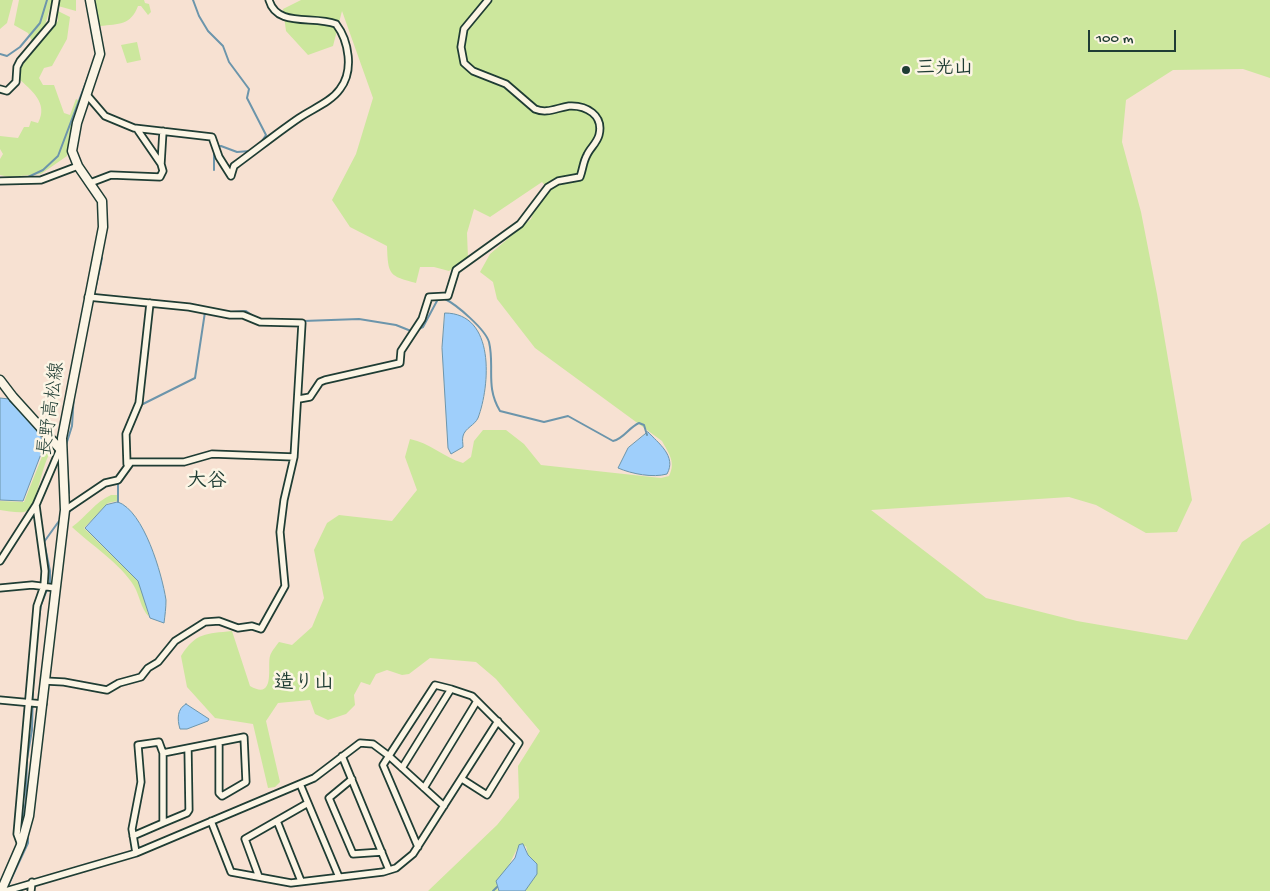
<!DOCTYPE html>
<meta charset="utf-8">
<style>
body{margin:0}
#map{position:relative;width:1270px;height:891px;overflow:hidden;background:#f7e1d2;font-family:"Gochi Hand",sans-serif}
canvas{display:block}
.scale{position:absolute;left:1088px;top:30px;width:88px;height:22px;box-sizing:border-box;border:2px solid #1f3d34;border-top:0;padding-left:6px;font-size:15px;line-height:18px;white-space:nowrap;color:#1f3d34;-webkit-text-stroke:4px #fcf5e5;paint-order:stroke}
</style>
<div id="map">
<canvas width="1270" height="891"></canvas>
<div class="scale">100 m</div>
</div>
<script>
const context = document.querySelector('canvas').getContext('2d');
context.lineJoin = 'round';
function paint(path, color) { context.fillStyle = color; context.fill(path, 'evenodd'); }
function stroke(path, color, width, dash) { context.strokeStyle = color; context.lineWidth = width; context.lineCap = dash ? 'butt' : 'round'; context.setLineDash(dash || []); context.stroke(path); }
function label(font, color, halo, rows, align = 'center') {
  context.font = font + ' "Gochi Hand","Klee One",sans-serif'; context.lineWidth = 5; context.setLineDash([]); context.textBaseline = 'middle'; context.strokeStyle = halo; context.fillStyle = color; for (const [text, x, y, turn = 0] of rows) {
    context.save(); context.translate(x, y); context.rotate((+turn || 0) * Math.PI / 180); context.textAlign = isNaN(turn) ? turn : align; if (halo) context.strokeText(text, 0, 0); context.fillText(text, 0, 0); context.restore();
  }
}
const green = new Path2D(`
 M0 0H13L7 23 0 29Z
 M19 0H76V11L51 4 44 29 32 41 28 33 14 25Z
 M96 0H144L145 3 149 4 151 12 148 15 141 6H138C131 25 119 24 100 26L93 3Z
 M301 0H1270V78L1243 69 1173 70 1126 100 1122 142 1141 212 1157 294 1192 500 1177 532 1146 533 1096 505 1069 497 871 510 986 598 1077 621 1187 640 1242 542 1270 523V891H525C531 881 538 876 537 864L528 855 526 846 517 849 497 889 499 891H428L497 825 519 798 518 766 540 731 496 679 476 662 430 658 409 674 402 675 387 670 376 674 370 685 361 682 354 695 355 705 346 714 328 720 315 714 310 700 278 703 266 721 280 782 275 787 268 788 253 724 215 718 187 687 181 656C196 632 206 634 232 631L250 686C276 701 267 666 270 656 271 652 276 646 279 642L292 645 312 627 324 598 314 550 327 523 339 515 392 521 417 490 405 457 410 439C430 443 443 457 463 463L471 457 474 441 483 430H506L524 444 541 465 661 478 669 476C676 462 669 454 662 441L535 348 497 299 493 282 480 272 490 254 531 219 536 205 549 190 542 182 490 217 474 209 467 233 468 258 449 271 434 267H420L416 283C389 276 388 275 387 246L350 227 332 200 356 154 373 98 342 11 333 46 308 55 286 31 283 9Z
 M58 11 70 17 67 39 52 66 44 68 39 78 43 85H54L64 113 70 115 76 99 80 101 69 136 67 156 41 174 9 177 0 175V159L3 154 0 149V136L18 138 24 127H29L31 121 38 123C49 103 31 90 18 78L19 69 58 21Z
 M137 42 141 60 127 63 121 45Z
 M49 439 53 449C41 460 38 510 24 512 17 513 8 511 0 510V501L24 502Z
 M111 495H117V501L108 503 84 528 140 583 149 617C140 607 140 596 134 586 122 565 90 544 72 527 86 517 95 502 111 495Z`);
const water = new Path2D(`
 M445 313C496 313 490 386 478 418 475 425 465 428 463 436 462 440 463 443 463 447L451 454 448 448 442 348Z
 M15 393 17 396H14L9 401 32 423 42 439 46 441 23 501 0 500V398L9 399Z
 M648 432C658 443 677 456 667 474 653 478 632 474 618 468L628 448Z
 M118 502C144 511 162 574 166 600 166 608 165 615 164 623L150 618 138 581 85 528 106 505Z
 M186 704 209 719 208 721 187 729H180C177 719 177 709 186 704Z
 M523 844 528 855 537 864V874L525 891H499L496 881 515 858 519 845Z`);
const stream = new Path2D(`
 M193 0 199 16 208 31 223 46 229 62 249 89 247 98 266 135 260 144
 M0 54 7 56 20 47 40 23 47 0
 M217 147 221 146 237 152 250 151
 M214 170V150
 M26 178 43 170 58 156 94 61
 M94 295 102 258
 M445 299C457 305 485 329 489 342 495 367 485 386 500 411L544 422 568 416 613 441C624 439 629 427 639 423L644 425 647 435
 M231 312 246 311 256 318
 M303 321 359 319 396 325 411 331
 M416 330 423 327 438 299
 M143 404 195 378 205 312
 M66 445 72 426 74 394
 M66 448 69 493
 M118 502V482
 M70 511 100 489
 M22 828 26 799 27 759 32 730 33 684 38 623 41 605 50 582V571L44 542 59 521
 M7 888 28 843V838
 M493 891 497 887`);
const minor = new Path2D(`
 M0 89 7 91 16 82 17 67 20 61 52 23 56 0
 M87 95 105 116 134 128 212 137 219 157 231 176
 M161 164 163 131
 M231 176 234 166C256 150 277 133 299 118 312 109 331 102 340 89 354 71 349 41 336 24 313 15 277 28 269 0
 M0 181 41 180 78 166
 M90 183 111 175 160 177 163 171 161 164 137 129
 M299 399 310 397 320 382 325 380 400 363 401 351 422 319 429 297 448 296 456 270 520 224 548 187 558 181 580 177C583 169 583 162 587 155 590 148 597 143 599 135 604 115 586 105 569 106 556 108 547 114 535 109L506 84 473 71 464 63 461 47 464 29 488 0
 M127 464 126 434 139 403 150 303
 M65 510 105 483 118 480 131 462H184L212 454 294 457
 M0 561 36 505 60 449
 M0 588 32 585 56 588
 M45 681 64 682 107 690 119 683 141 677 148 668 158 662 175 641 205 622 219 621 238 628 252 626 261 629 285 586 280 532 284 500 294 457 302 323 260 322 243 315H230L189 307 88 297
 M0 700 43 704
 M163 753 244 737 246 782 222 796 219 793V743
 M342 756 389 870
 M402 768 451 689 472 696 519 743 487 795 462 779
 M352 779 329 798 353 854 382 852
 M300 784 339 877
 M424 788 477 701
 M211 821 231 872 291 883 383 872 396 868 413 854 498 721
 M277 821 301 881
 M163 823 187 813 189 810 188 748
 M133 836 163 823V753L159 742 138 745 141 782 132 829 136 853
 M21 845 17 834 37 606 44 586 45 571 36 505
 M418 847 383 765 435 685 451 689
 M259 877 245 839 308 803
 M6 891 136 853 314 778 360 743 373 744 389 756 444 806
 M31 891 32 882`);
const major = new Path2D(`
 M0 380 13 397 60 449
 M1 891 21 845 29 816 65 510 62 438 103 227 102 201 78 166 72 151 77 123 100 54 90 0`);
const markers = [
 [906,70,5,"#1f3d34"]
];
const poiNames = [
 ["三光山",916,70]
];
const streetNames = [
 ["長野高松線",53,409,-82]
];
const neighbourhoodNames = [
 ["大谷",207,483],
 ["造り山",304,685]
];
paint(green, '#cce79d');
paint(water, '#9fcffb');
stroke(water, '#6c95ab', 1);
stroke(stream, '#6c95ab', 2);
stroke(minor, '#1f3d34', 9);
stroke(major, '#1f3d34', 11);
stroke(minor, '#fcf5e5', 5.5);
stroke(major, '#fcf5e5', 8);
for (const [x, y, r, color] of markers) { const dot = new Path2D(); dot.arc(x, y, r, 0, 2 * Math.PI); context.fillStyle = color; context.fill(dot); stroke(dot, '#fcf5e5', 2); }
label('bold 19px', '#1f3d34', '#fcf5e5', poiNames, 'left');
label('19px', '#1f3d34', '#fcf5e5', streetNames);
label('bold 20px', '#1f3d34', '#fcf5e5', neighbourhoodNames);
</script>
